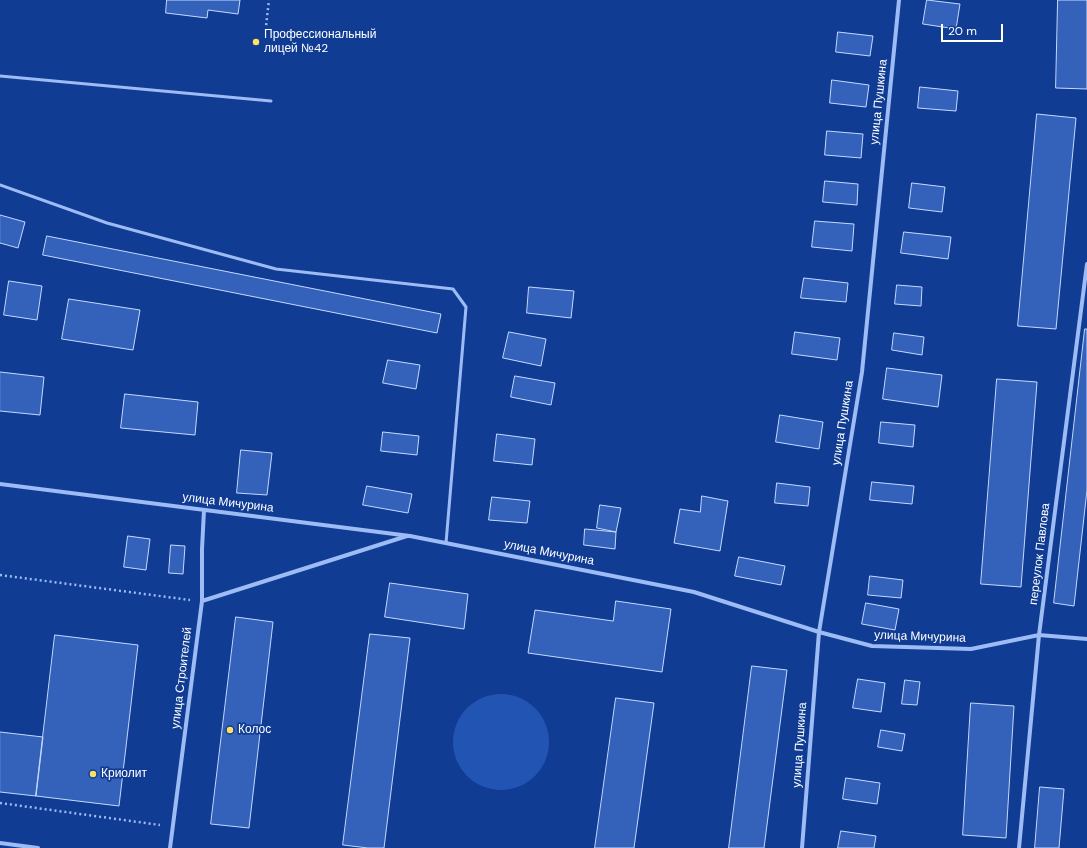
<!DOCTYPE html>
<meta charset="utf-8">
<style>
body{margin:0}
#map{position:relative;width:1087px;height:848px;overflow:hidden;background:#103c94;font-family:"DM Sans",sans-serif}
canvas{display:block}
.scale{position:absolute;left:941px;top:24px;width:62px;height:18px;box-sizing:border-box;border:2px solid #fff;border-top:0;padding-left:5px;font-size:12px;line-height:14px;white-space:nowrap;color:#fff;-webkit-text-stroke:3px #103c94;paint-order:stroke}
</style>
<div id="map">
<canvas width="1087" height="848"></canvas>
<div class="scale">20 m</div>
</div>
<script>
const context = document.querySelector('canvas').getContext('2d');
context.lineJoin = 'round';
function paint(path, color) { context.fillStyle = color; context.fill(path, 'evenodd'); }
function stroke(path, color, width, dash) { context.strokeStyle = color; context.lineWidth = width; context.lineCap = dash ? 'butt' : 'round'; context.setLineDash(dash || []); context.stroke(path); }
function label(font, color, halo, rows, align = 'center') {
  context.font = font + ' "DM Sans",sans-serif'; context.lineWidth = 3.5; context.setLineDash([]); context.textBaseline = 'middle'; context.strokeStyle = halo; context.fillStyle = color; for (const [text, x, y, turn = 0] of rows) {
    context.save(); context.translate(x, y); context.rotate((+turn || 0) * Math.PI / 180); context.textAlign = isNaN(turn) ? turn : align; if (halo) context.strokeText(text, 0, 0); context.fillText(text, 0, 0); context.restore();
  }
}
const green = new Path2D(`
 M453 742a48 48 0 1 1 96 0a48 48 0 1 1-96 0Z`);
const building = new Path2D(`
 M167 0H240L238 14 208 10 207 18 166 13Z
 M927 0 960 4 956 29 923 24Z
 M1058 0H1087V89L1056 88Z
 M838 32 873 36 870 56 836 52Z
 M832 80 869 85 866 107 830 103Z
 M920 87 958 91 956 111 918 108Z
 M1037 114 1076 118 1056 329 1018 326Z
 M827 131 863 134 861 158 825 155Z
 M825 181 858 184 857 205 823 202Z
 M912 183 945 187 942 212 909 208Z
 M0 215 25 222 18 248 0 243Z
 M815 221 854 224 852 251 812 247Z
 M904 232 951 237 948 259 901 253Z
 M47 236 441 314 437 333 43 255Z
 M804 278 848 283 846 302 801 298Z
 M9 281 42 286 37 320 4 315Z
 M897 285 922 287 921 306 895 304Z
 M529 287 574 291 571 318 527 313Z
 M69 299 140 310 133 350 62 339Z
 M1085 329H1087V490L1074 606 1054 603Z
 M509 332 546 339 541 366 503 358Z
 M795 332 840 338 837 360 792 354Z
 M894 333 924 337 922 355 892 350Z
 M388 360 420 365 416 389 383 383Z
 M887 368 942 375 938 407 883 399Z
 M0 372 44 377 40 415 0 411Z
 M515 376 555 383 551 405 511 397Z
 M997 379 1037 382 1021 587 981 584Z
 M125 394 198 402 195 435 121 428Z
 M780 415 823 422 819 449 776 442Z
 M881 422 915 425 913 447 879 443Z
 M383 432 419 436 417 455 381 451Z
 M497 434 535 439 532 465 494 461Z
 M241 450 272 453 267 495 237 493Z
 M872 482 914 486 912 504 870 500Z
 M777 483 810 487 808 506 775 503Z
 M367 486 412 494 408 513 363 505Z
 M702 496 728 501 720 551 674 543 680 509 700 512Z
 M492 497 530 501 527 523 489 520Z
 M600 505 621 508 616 532 597 528Z
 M585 529 616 532 615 549 584 545Z
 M128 536 150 539 146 570 124 567Z
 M171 545 185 546 183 574 169 573Z
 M739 557 785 566 781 585 735 576Z
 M870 576 903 580 901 598 868 595Z
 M390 583 468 594 464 629 385 617Z
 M616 601 671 609 662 672 528 653 535 610 613 621Z
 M866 603 899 609 895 630 862 624Z
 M236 617 273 622 249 828 211 824Z
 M370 634 410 638 384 848H368L343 845Z
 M55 635 138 645 119 806 36 796Z
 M752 666 787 670 764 848H729Z
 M858 679 885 683 881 712 853 708Z
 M905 680 920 682 917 705 902 704Z
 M616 698 654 703 634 848H595Z
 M971 703 1014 706 1006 838 963 835Z
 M881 730 905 734 902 751 878 747Z
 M0 732 43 737 36 796 0 792Z
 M846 778 880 783 877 804 843 799Z
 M1040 787 1064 789 1059 848H1035Z
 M841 831 876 836 874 848H838Z`);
const path = new Path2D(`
 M265 35 269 0
 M0 575 190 600
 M0 803 160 825`);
const lane = new Path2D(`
 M0 76 271 101
 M0 185 107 223 276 269 453 289 466 307 446 543`);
const street = new Path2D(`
 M0 484 410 536 694 592 819 632 872 646 971 649 1039 635 1087 639
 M202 601 407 536
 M0 843 38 848
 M170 848 202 601V549L204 510
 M802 848 819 632 862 372 899 0
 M1019 848 1039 635 1087 264`);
const markers = [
 [256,42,4,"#ffe160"],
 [230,730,4,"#ffe160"],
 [93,774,4,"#ffe160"]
];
const poiNames = [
 ["Профессиональный",264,35],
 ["лицей №42",264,49],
 ["Колос",238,730],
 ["Криолит",101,774]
];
const streetNames = [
 ["улица Пушкина",879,102,-84],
 ["улица Пушкина",843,423,-81],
 ["улица Мичурина",228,503,7],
 ["улица Мичурина",549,553,11],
 ["переулок Павлова",1040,554,-83],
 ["улица Мичурина",920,637,2],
 ["улица Строителей",182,678,-83],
 ["улица Пушкина",800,745,-86]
];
paint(green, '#2154b3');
paint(building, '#3462bb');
stroke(building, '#c5d9fe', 1);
stroke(path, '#9dbbf4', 2.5, [2, 3]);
stroke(lane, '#9dbbf4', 3);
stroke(street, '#9dbbf4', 4);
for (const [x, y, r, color] of markers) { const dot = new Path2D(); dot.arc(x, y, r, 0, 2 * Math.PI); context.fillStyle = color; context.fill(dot); stroke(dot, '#103c94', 1.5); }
label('12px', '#fff', '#103c94', poiNames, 'left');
label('12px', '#fff', '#103c94', streetNames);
</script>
